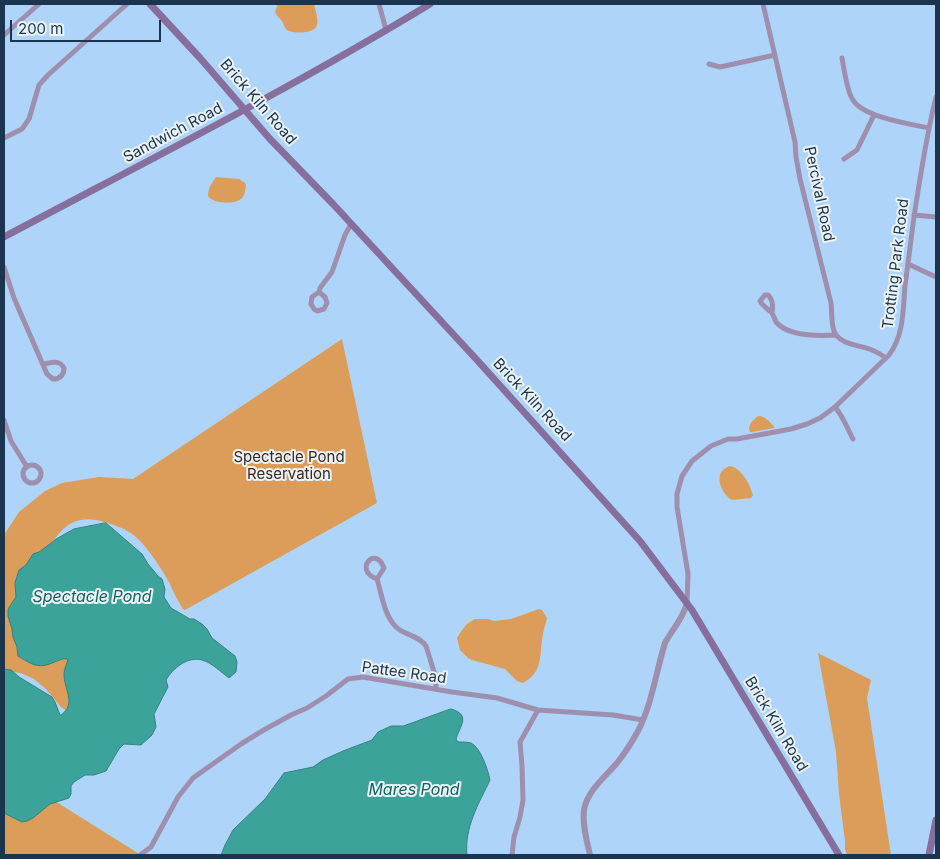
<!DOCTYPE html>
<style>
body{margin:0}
#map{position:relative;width:940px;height:859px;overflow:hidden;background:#aed5f9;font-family:Inter,sans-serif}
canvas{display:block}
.frame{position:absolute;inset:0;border:5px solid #1a354d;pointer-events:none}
.scale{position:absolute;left:10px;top:20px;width:151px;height:22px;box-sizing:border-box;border:2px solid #1a354d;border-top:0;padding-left:6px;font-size:15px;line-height:18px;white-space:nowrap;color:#1a354d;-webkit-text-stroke:4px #ebf2f8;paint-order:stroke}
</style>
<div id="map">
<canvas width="940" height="859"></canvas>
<div class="frame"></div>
<div class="scale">200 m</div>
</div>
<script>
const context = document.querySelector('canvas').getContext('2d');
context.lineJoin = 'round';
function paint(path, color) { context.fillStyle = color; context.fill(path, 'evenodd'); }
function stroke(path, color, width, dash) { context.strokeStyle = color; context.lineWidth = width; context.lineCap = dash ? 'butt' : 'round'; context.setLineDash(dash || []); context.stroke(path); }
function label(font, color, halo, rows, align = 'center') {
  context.font = font + ' Inter,sans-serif'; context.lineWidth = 4; context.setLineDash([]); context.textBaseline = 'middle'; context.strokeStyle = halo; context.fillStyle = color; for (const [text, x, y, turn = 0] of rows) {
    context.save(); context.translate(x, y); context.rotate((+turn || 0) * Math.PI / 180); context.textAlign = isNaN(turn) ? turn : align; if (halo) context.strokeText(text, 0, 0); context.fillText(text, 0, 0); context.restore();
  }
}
const green = new Path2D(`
 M278 4H314C315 10 320 22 316 27 312 34 290 34 286 29 284 27 284 24 282 21 280 18 277 17 275 12Z
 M216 177 239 179 245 183 246 186C245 190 245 195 242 198 236 205 213 204 208 196 208 188 212 183 216 177Z
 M342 339 377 503 185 610 183 609C177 600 173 591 169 582 160 566 144 541 129 532 121 527 112 524 104 522 68 511 56 536 40 562L75 652 71 714 61 707 46 689 34 679 21 673 4 671V535L19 512 45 491 62 483 99 477 133 479Z
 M758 416C766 416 769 422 774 426V428L752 432H750C747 425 753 420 758 416Z
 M729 466C741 467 750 484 753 495L751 498 732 500C724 496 715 480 722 471 724 469 726 468 729 466Z
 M539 609 542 610 547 618C546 623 544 628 543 634 539 654 544 672 523 683L517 681 505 669 472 660 468 658 460 650 457 638 462 630 467 624 475 619H488L494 621 511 619Z
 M818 653 871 680 867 698 891 855H847L845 849V841L839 794 836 752Z
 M4 795 50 798 141 855H4Z`);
const water = new Path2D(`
 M106 523 142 554 148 564 158 576 162 579 165 589 164 597 171 608 190 619H194L202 624 207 629 212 638 235 656 237 662 236 672 229 678C221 672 212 663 202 660 188 656 173 668 166 680L168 687 154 714 156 727 152 735 141 745 124 744 119 749 106 771 94 775H85L74 782 71 786V794L69 798 50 804 33 818 27 821 22 822 4 813V669L11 670 19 677 52 697 55 702 60 715H61C77 703 64 690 64 674 64 669 67 664 68 659 62 658 58 661 52 663 38 669 31 664 18 656L17 647 13 637 12 629 8 616V609L16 597 15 583 19 570 26 565 33 554 39 552 50 544 56 539 74 529Z
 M451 709C473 715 458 728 456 740L459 742C463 742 467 742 471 743 481 748 488 770 490 780 479 803 464 828 467 855H221L225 845 233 830 265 799 284 773 313 767 323 760 343 751 372 740 378 732 391 726H403Z`);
const minor = new Path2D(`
 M379 4 386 30
 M763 4 795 142 796 157 800 179 831 303C832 312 831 322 834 331 839 345 861 345 872 350 877 352 882 355 886 358
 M4 35 39 4
 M842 58C844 69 847 92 853 100 863 117 909 124 929 128
 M709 64 720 67 775 55
 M4 138 22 129 29 119 39 85 48 75 127 4
 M844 159 857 150 874 115
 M914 215 936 217
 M908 264 936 277
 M4 267 14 298 47 374 53 379C60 379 64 375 64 368 59 359 51 363 43 364
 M319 292 325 297 327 303 324 309 317 311 314 309 311 304 312 297 319 292 320 288 332 272 345 235 351 224
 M772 313C773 307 773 299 768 295H765L760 301C763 307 767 308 771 312 775 316 774 322 779 325 792 336 820 336 836 335
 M835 407C843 416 847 428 853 439
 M4 420 11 441 27 467
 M23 474a9 9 0 1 1 18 0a9 9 0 1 1-18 0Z
 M377 579 384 568C375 544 353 571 377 579 382 595 384 615 396 627 404 635 420 636 426 646L436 678V689
 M687 603 688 574 677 507V494L682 476 692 461 711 446 728 439H737L791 429 807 424 820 418 835 407 889 355C904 335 903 310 905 286 908 263 911 240 914 217 920 177 926 137 936 97
 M140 855 151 847 178 797 193 778 241 744 262 731 291 715 307 708 326 696 348 679 363 677 452 692 497 698 538 710 613 715 643 720
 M512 855 514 837 520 817 523 800 522 766 520 742 538 710`);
const tertiary = new Path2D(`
 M590 855C587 841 582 824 584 810 587 791 606 776 617 763 625 753 632 742 638 731 652 704 656 672 665 643 672 630 684 617 687 603`);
const secondary = new Path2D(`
 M150 4 200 58 270 139 333 204 477 360 640 541 692 610 839 855
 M4 237C147 161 292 88 430 4
 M929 855 936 820`);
const streetNames = [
 ["Brick Kiln Road",258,102,49],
 ["Sandwich Road",173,133,-28],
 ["Percival Road",819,194,78],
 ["Trotting Park Road",896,264,-83],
 ["Brick Kiln Road",532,400,47],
 ["Pattee Road",404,673,8],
 ["Brick Kiln Road",776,724,59]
];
const parkNames = [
 ["Spectacle Pond",289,457],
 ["Reservation",289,474]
];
const waterNames = [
 ["Spectacle Pond",92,597],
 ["Mares Pond",414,790]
];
paint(green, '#db9d59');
paint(water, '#3ca39a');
stroke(water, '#328283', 1);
stroke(minor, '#9e8fae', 5);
stroke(tertiary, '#9e8fae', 6);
stroke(secondary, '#866f9d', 7);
label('15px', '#1a354d', '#ebf2f8', streetNames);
label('15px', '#3a2918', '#ebf2f8', parkNames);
label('italic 16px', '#11645e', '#ebf2f8', waterNames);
</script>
